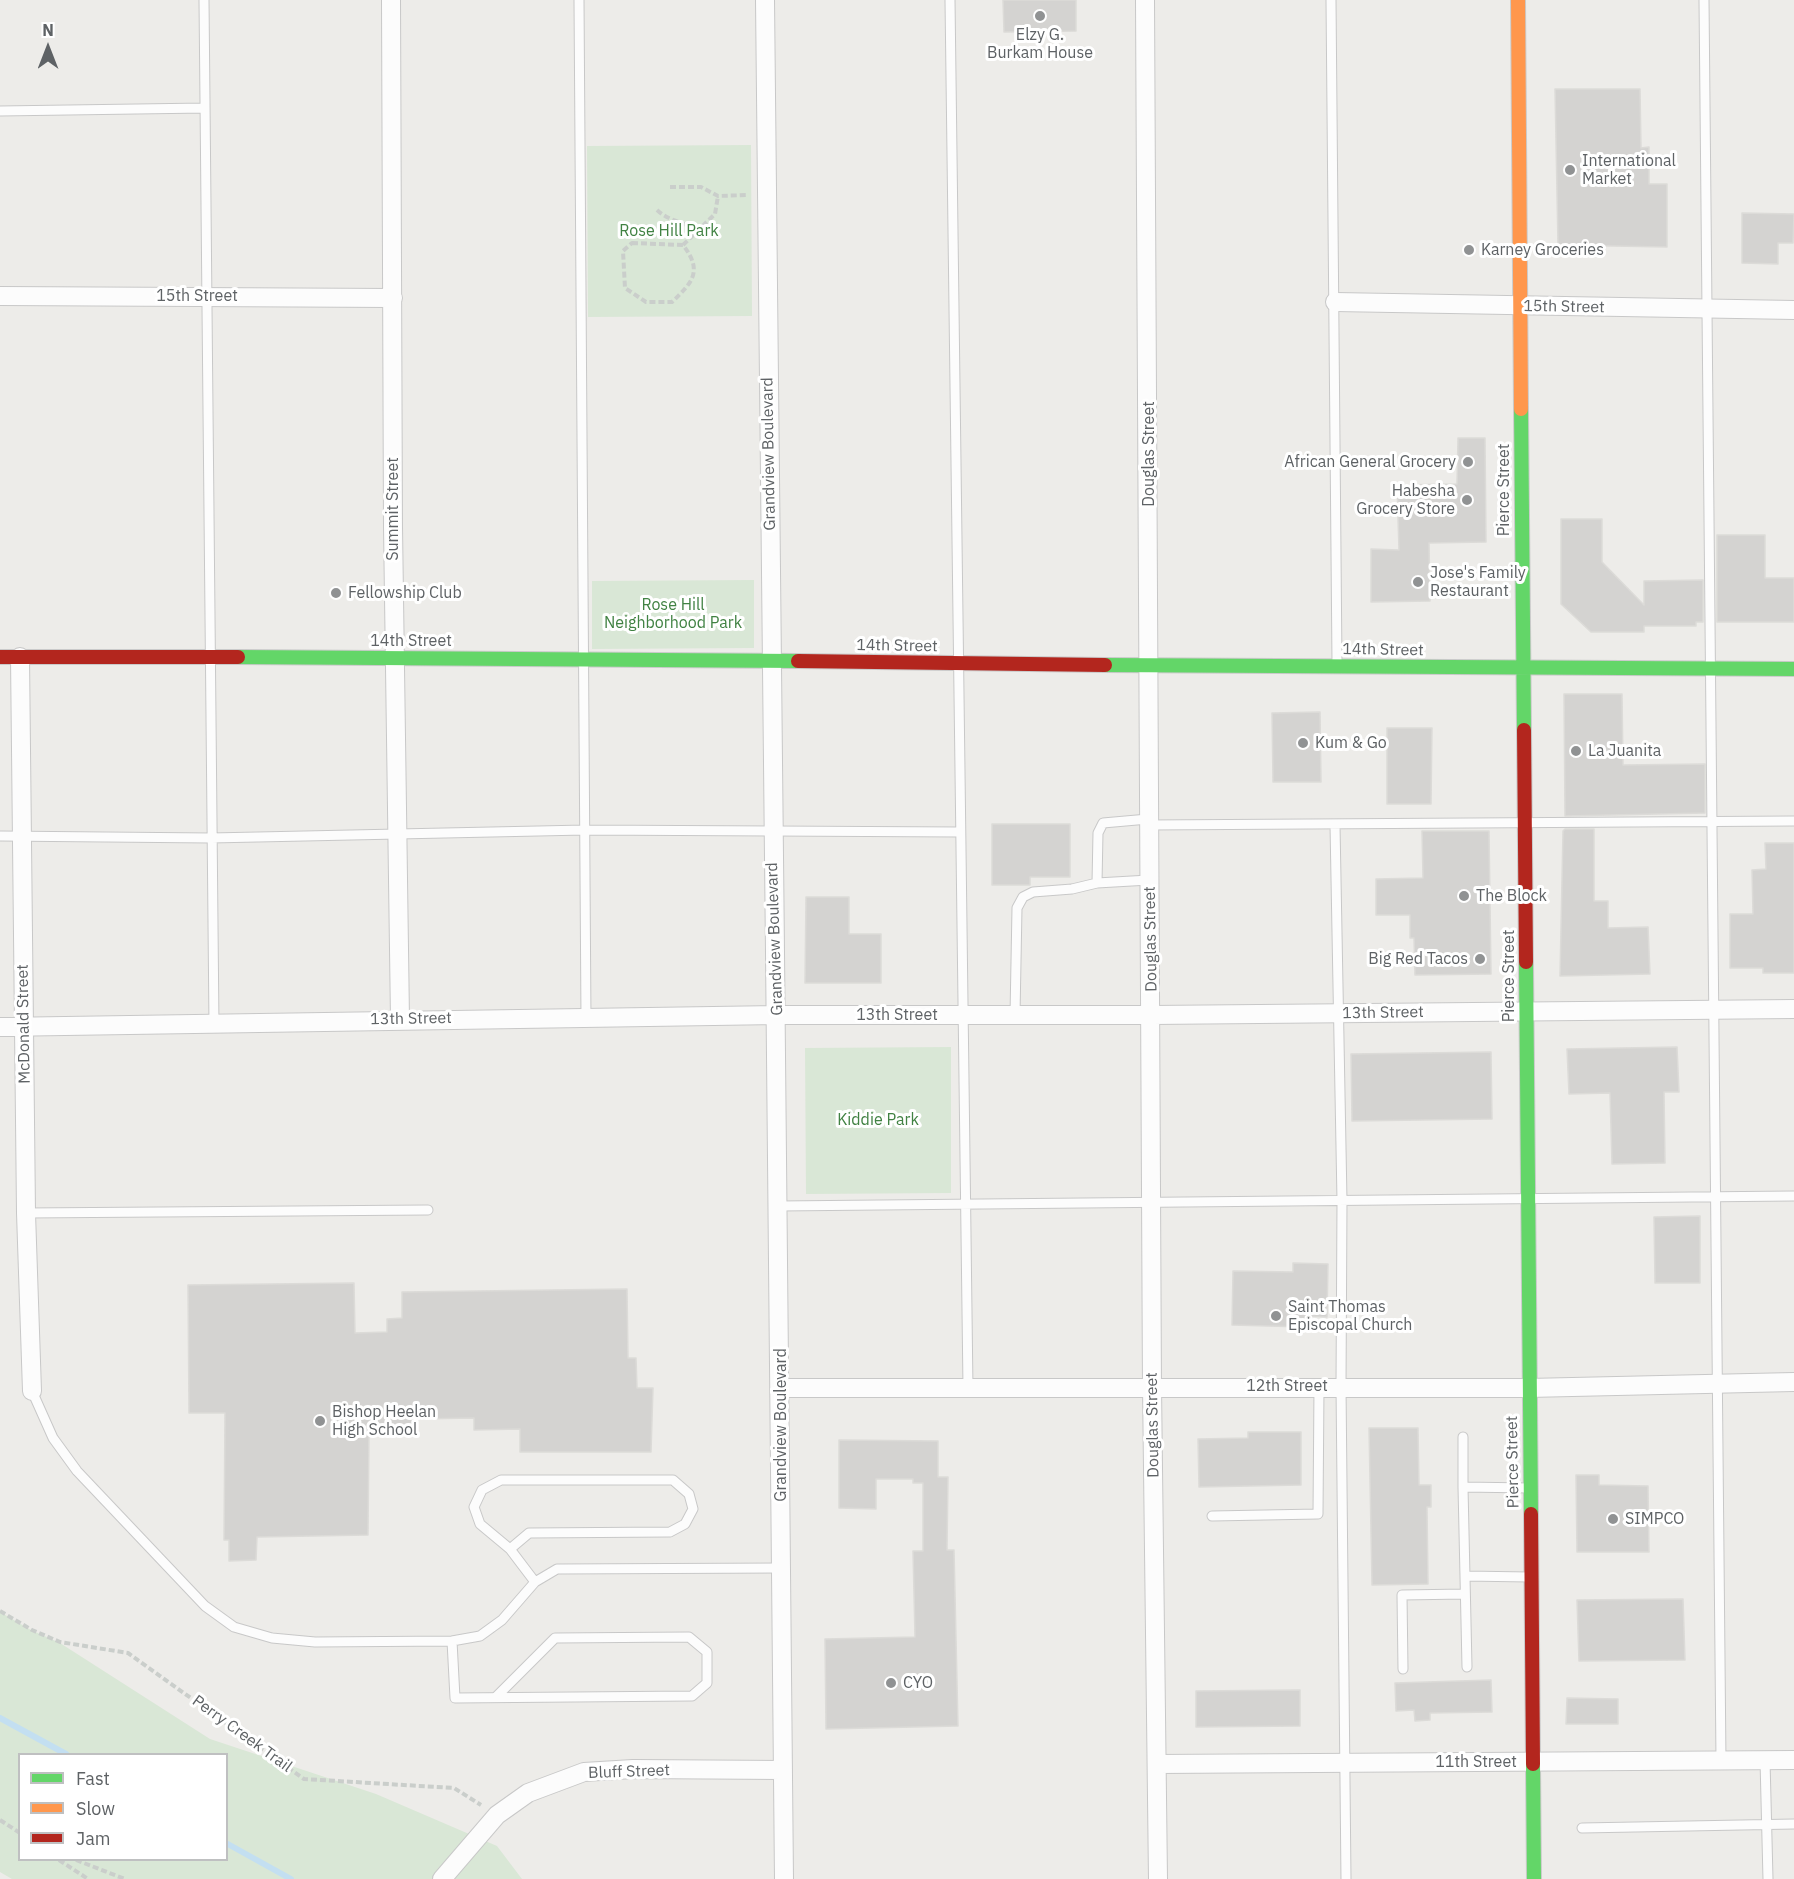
<!DOCTYPE html>
<style>
body{margin:0}
#map{position:relative;width:1794px;height:1879px;overflow:hidden;background:#edece9;font-family:"IBM Plex Sans",sans-serif}
canvas{display:block}
.legend{position:absolute;left:18px;top:1753px;width:210px;height:108px;box-sizing:border-box;background:#fff;border:2px solid #bfc0c1;margin:0;padding:8px 10px;list-style:none;font-size:18px;color:#5e6265}
.legend li{display:flex;align-items:center;gap:12px;height:30px}
.legend b{width:30px;border:2px solid #bfc0c1}
.north{position:absolute;left:18px;top:18px;width:60px;height:60px;-webkit-text-stroke:4px #fff;paint-order:stroke;rotate:0deg;font-size:16px;font-weight:700;line-height:24px;text-align:center;color:#5e6265}
.north::after{content:'';display:block;margin:auto;width:21px;height:27px;background:#5e6265;clip-path:polygon(50% 0,100% 100%,50% 72%,0 100%)}
</style>
<div id="map">
<canvas width="1794" height="1879"></canvas>
<ul class="legend">
<li><b style="height:8px;background:#63d668"></b>Fast</li>
<li><b style="height:8px;background:#ff974d"></b>Slow</li>
<li><b style="height:8px;background:#b3261e"></b>Jam</li>
</ul>
<div class="north">N</div>
</div>
<script>
const context = document.querySelector('canvas').getContext('2d');
context.lineJoin = 'round';
function paint(path, color) { context.fillStyle = color; context.fill(path, 'evenodd'); }
function stroke(path, color, width, dash) { context.strokeStyle = color; context.lineWidth = width; context.lineCap = dash ? 'butt' : 'round'; context.setLineDash(dash || []); context.stroke(path); }
function label(font, color, halo, rows, align = 'center') {
  context.font = font + ' "IBM Plex Sans",sans-serif'; context.lineWidth = 6; context.setLineDash([]); context.textBaseline = 'middle'; context.strokeStyle = halo; context.fillStyle = color; for (const [text, x, y, turn = 0] of rows) {
    context.save(); context.translate(x, y); context.rotate((+turn || 0) * Math.PI / 180); context.textAlign = isNaN(turn) ? turn : align; if (halo) context.strokeText(text, 0, 0); context.fillText(text, 0, 0); context.restore();
  }
}
const green = new Path2D(`
 M751 145 752 316 588 317 587 146Z
 M754 580V648L592 649V581Z
 M951 1047V1193L806 1194 805 1048Z
 M0 1612 31 1630 60 1643 210 1739 376 1794 497 1846 522 1879H12L0 1872ZM20 1754H226V1860H20Z`);
const stream = new Path2D(`
 M0 1718 66 1754
 M226 1843 291 1879`);
const building = new Path2D(`
 M1003 0H1076V31L1004 32Z
 M1555 89H1640L1641 148 1649 147V184H1667V247L1558 245Z
 M1742 213 1794 214 1793 243H1778V264L1742 263Z
 M1458 438H1485L1486 542 1429 543 1430 601 1371 602V549L1399 550 1397 485 1457 484Z
 M1561 519H1602V562L1644 605V581L1703 580V622H1696V626H1644V632H1591L1561 604Z
 M1717 535H1765V578H1794V622H1717Z
 M1564 694H1622L1623 765 1705 764V813L1565 816Z
 M1320 712 1321 782H1273L1272 713Z
 M1387 728H1432L1431 804H1387Z
 M992 824H1070V877H1030V885H992Z
 M1565 829H1594V901H1608V928L1648 927 1650 974 1560 976 1563 831Z
 M1422 831H1489L1491 974 1415 975 1414 938H1410V915H1376V879L1423 878Z
 M1765 843H1794V973H1763V968H1730V914H1753L1752 870 1766 869Z
 M806 897H849V934H881V983H805Z
 M1677 1047 1679 1092H1664L1665 1163 1612 1164 1610 1093 1569 1094 1567 1049Z
 M1491 1052 1492 1119 1352 1121 1351 1054Z
 M1700 1216V1283H1655L1654 1217Z
 M1293 1263 1328 1264 1327 1317 1305 1316V1327L1232 1325 1233 1271 1293 1272Z
 M354 1283 355 1333 387 1332V1319L402 1318V1292L627 1289 628 1358H636L637 1388H653L651 1452H520V1429L474 1430V1418L416 1419V1432H369L368 1535 257 1537 256 1560 229 1561V1540H224L225 1413H189L188 1285Z
 M1369 1428H1418L1419 1485H1431V1507H1427L1428 1584 1372 1585Z
 M1248 1432H1301V1485L1199 1487 1198 1439 1248 1438Z
 M839 1440 938 1441V1477H948L947 1550H954L958 1726 826 1729 825 1639 915 1637 913 1551H923V1483H913V1479H876V1509L839 1508Z
 M1576 1475H1599V1485L1648 1486 1649 1552H1577Z
 M1683 1599 1685 1660 1579 1661 1577 1600Z
 M1491 1680 1492 1712 1430 1713V1720L1415 1721 1414 1710 1396 1711 1395 1683Z
 M1300 1690V1726L1196 1727V1691Z
 M1567 1698 1618 1699V1724H1566Z`);
const path = new Path2D(`
 M670 187H701L718 196 748 195
 M657 210C671 223 684 220 697 232
 M632 243 683 245C703 271 693 282 672 302H646L625 288 623 251Z
 M683 245 715 214 718 196
 M0 1611 32 1630 60 1642 128 1653 304 1779 454 1788 481 1805
 M0 1820 20 1833
 M59 1860 88 1879
 M76 1860 125 1879`);
const lane = new Path2D(`
 M204 0 214 1025
 M579 0 586 1019
 M950 0 968 1387
 M1331 0 1337 663
 M1704 0 1721 1760
 M0 111 205 108
 M1148 825 1794 821
 M1335 825 1342 1201 1341 1386 1346 1879
 M0 836 211 838 585 830 960 832
 M1097 883 1098 833 1103 823 1148 819
 M1015 1015 1017 908 1023 897 1033 892 1072 889 1097 883 1149 880
 M779 1206 1794 1196
 M26 1213 428 1210
 M32 1391 53 1438 77 1471 205 1606 234 1627 272 1638 315 1642 452 1641 480 1636 502 1620 535 1582 557 1569 782 1568
 M1463 1437V1487L1530 1488
 M1463 1487 1467 1667
 M1212 1516 1318 1514 1319 1387
 M510 1549 480 1524 474 1507 482 1490 501 1480H673L689 1494 693 1509 685 1524 670 1532 529 1533 510 1549 535 1582
 M1465 1576 1529 1577
 M452 1641 455 1698 692 1696 707 1683V1652L689 1637 555 1638 496 1697
 M1403 1669 1402 1595 1465 1594
 M1765 1760 1768 1879
 M1582 1828 1794 1824`);
const street = new Path2D(`
 M391 0 393 527 400 1019
 M765 0C771 626 779 1253 784 1879
 M1145 0 1152 1386 1158 1879
 M0 296 393 298
 M1335 302 1794 310
 M20 657 26 1213 32 1391
 M0 1027 778 1015H1152L1794 1009
 M781 1388H1528L1794 1382
 M1157 1764 1794 1760
 M442 1879 497 1815 528 1793 584 1772 633 1769 783 1770`);
const fast = new Path2D(`
 M1521 409 1524 730
 M238 657 798 661
 M1105 665 1794 669
 M1526 962 1531 1514
 M1533 1764 1534 1879`);
const slow = new Path2D(`
 M1518 0 1521 409`);
const jam = new Path2D(`
 M0 657H238
 M798 661 1105 665
 M1524 730 1526 962
 M1531 1514 1533 1764`);
const markers = [
 [1040,16,6,"#909293"],
 [1570,170,6,"#909293"],
 [1469,250,6,"#909293"],
 [1468,462,6,"#909293"],
 [1467,500,6,"#909293"],
 [1418,582,6,"#909293"],
 [336,593,6,"#909293"],
 [1303,743,6,"#909293"],
 [1576,751,6,"#909293"],
 [1464,896,6,"#909293"],
 [1480,959,6,"#909293"],
 [1276,1316,6,"#909293"],
 [320,1421,6,"#909293"],
 [1613,1519,6,"#909293"],
 [891,1683,6,"#909293"]
];
const poiNames = [
 ["Elzy G.",1040,35,"center"],
 ["Burkam House",1040,53,"center"],
 ["International",1582,161],
 ["Market",1582,179],
 ["Karney Groceries",1481,250],
 ["African General Grocery",1456,462,"right"],
 ["Habesha",1455,491,"right"],
 ["Grocery Store",1455,509,"right"],
 ["Jose's Family",1430,573],
 ["Restaurant",1430,591],
 ["Fellowship Club",348,593],
 ["Kum & Go",1315,743],
 ["La Juanita",1588,751],
 ["The Block",1476,896],
 ["Big Red Tacos",1468,959,"right"],
 ["Saint Thomas",1288,1307],
 ["Episcopal Church",1288,1325],
 ["Bishop Heelan",332,1412],
 ["High School",332,1430],
 ["SIMPCO",1625,1519],
 ["CYO",903,1683]
];
const parkNames = [
 ["Rose Hill Park",669,231],
 ["Rose Hill",673,605],
 ["Neighborhood Park",673,623],
 ["Kiddie Park",878,1120]
];
const streetNames = [
 ["15th Street",197,296],
 ["15th Street",1564,307,1],
 ["Grandview Boulevard",769,454,-91],
 ["Douglas Street",1149,454,-90],
 ["Pierce Street",1504,490,-90],
 ["Summit Street",393,509,-90],
 ["14th Street",411,641],
 ["14th Street",897,646,1],
 ["14th Street",1383,650,1],
 ["Grandview Boulevard",775,939,-92],
 ["Douglas Street",1151,939,-91],
 ["Pierce Street",1509,976,-90],
 ["13th Street",1383,1013,-1],
 ["13th Street",897,1015],
 ["13th Street",411,1019,-1],
 ["McDonald Street",24,1024,-91],
 ["12th Street",1287,1386],
 ["Grandview Boulevard",781,1425,-90],
 ["Douglas Street",1153,1425,-91],
 ["Pierce Street",1513,1462,-91],
 ["Perry Creek Trail",242,1734,36],
 ["11th Street",1476,1762],
 ["Bluff Street",629,1772,-2]
];
paint(green, '#d9e7d6');
stroke(stream, '#c3dff1', 6);
paint(building, '#d4d3d1');
stroke(building, '#dcdbd8', 1.5);
stroke(lane, '#c8c8c8', 11);
stroke(street, '#c8c8c8', 20);
stroke(fast, '#cacaca', 16);
stroke(slow, '#cacaca', 16);
stroke(jam, '#cacaca', 16);
stroke(path, '#cacecb', 4, [6, 3]);
stroke(lane, '#fcfcfc', 9);
stroke(street, '#fcfcfc', 18);
stroke(fast, '#63d668', 14);
stroke(slow, '#ff974d', 14);
stroke(jam, '#b3261e', 14);
for (const [x, y, r, color] of markers) { const dot = new Path2D(); dot.arc(x, y, r, 0, 2 * Math.PI); context.fillStyle = color; context.fill(dot); stroke(dot, '#fff', 2); }
label('16px', '#5e6265', '#fff', poiNames, 'left');
label('16px', '#418243', '#fff', parkNames);
label('16px', '#5e6265', '#fff', streetNames);
</script>
